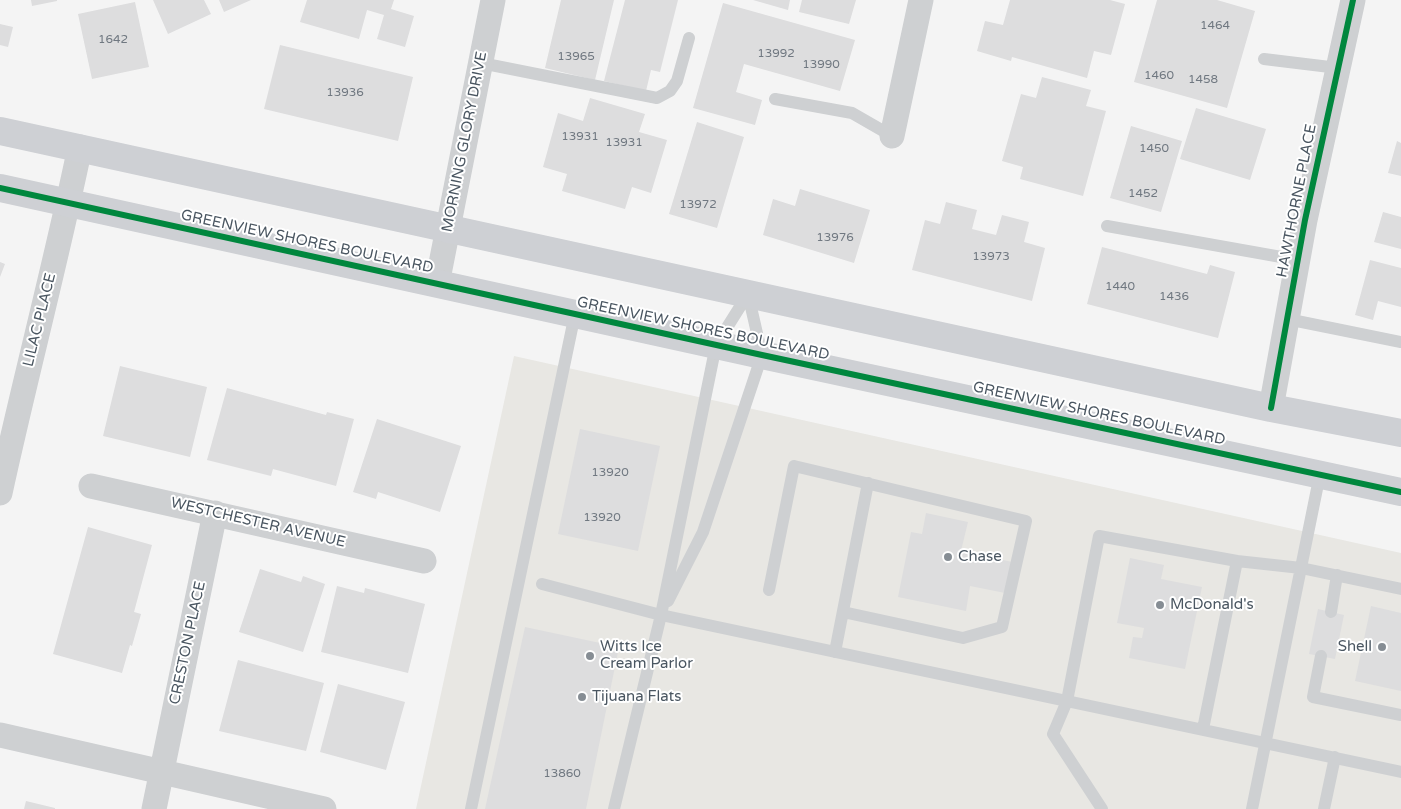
<!DOCTYPE html>
<style>
body{margin:0}
canvas{display:block;background:#f4f4f4}
</style>
<canvas width="1401" height="809"></canvas>
<script>
const context = document.querySelector('canvas').getContext('2d');
context.lineJoin = 'round';
function paint(path, color) { context.fillStyle = color; context.fill(path, 'evenodd'); }
function stroke(path, color, width, dash) { context.strokeStyle = color; context.lineWidth = width; context.lineCap = dash ? 'butt' : 'round'; context.setLineDash(dash || []); context.stroke(path); }
function label(font, color, halo, rows, align = 'center') {
  context.font = font + ' "Varela Round",sans-serif'; context.lineWidth = 4; context.setLineDash([]); context.textBaseline = 'middle'; context.strokeStyle = halo; context.fillStyle = color; for (const [text, x, y, turn = 0] of rows) {
    context.save(); context.translate(x, y); context.rotate((+turn || 0) * Math.PI / 180); context.textAlign = isNaN(turn) ? turn : align; if (halo) context.strokeText(text, 0, 0); context.fillText(text, 0, 0); context.restore();
  }
}
const commercial = new Path2D(`
 M514 356 1401 553V809H416Z`);
const building = new Path2D(`
 M31 0H57V1L32 6Z
 M153 0H204L211 14 168 34Z
 M219 0H251L224 12Z
 M307 0H394L391 9 414 16 405 47 377 39 384 15 367 10 359 39 300 22Z
 M561 0H614L595 80 545 68Z
 M625 0H678L660 72 651 70 646 91 604 81Z
 M753 0H790L788 10Z
 M802 0H856L849 24 799 12Z
 M1010 0H1110L1125 4 1111 55 1094 51 1087 78 1012 57 1011 61 977 51 985 21 1003 25Z
 M1157 0H1217L1255 11 1227 108 1134 82Z
 M135 2 149 67 92 79 78 14Z
 M723 3 855 40 840 91 744 64 736 92 762 100 755 125 693 108Z
 M0 24 13 27 8 47 0 45Z
 M280 45 413 77 398 141 264 109Z
 M1042 77 1091 90 1086 106 1106 111 1083 196 1020 179 1023 167 1002 161 1021 94 1036 98Z
 M590 98 645 114 639 132 667 140 651 193 632 187 625 209 562 191 567 174 543 167 558 113 583 121Z
 M1196 108 1266 129 1250 180 1180 159Z
 M697 122 744 137 717 228 669 214Z
 M1131 126 1182 141 1161 212 1110 198Z
 M1397 141 1401 143V176L1388 173Z
 M800 189 870 210 854 263 763 235 773 199 795 206Z
 M946 202 977 210 972 229 996 235 1002 215 1029 222 1024 242 1045 248 1032 301 912 270 925 220 940 224Z
 M1383 212 1401 217V249L1374 242Z
 M1102 247 1207 274 1210 265 1235 272 1218 338 1087 304Z
 M1370 260 1401 268V307L1378 301 1373 320 1355 315Z
 M0 262 5 264 0 277Z
 M120 366 207 387 190 457 103 436Z
 M227 388 326 415 327 412 354 419 336 486 273 469 271 476 207 460Z
 M377 419 461 446 440 512 378 492 376 499 353 492Z
 M580 429 660 446 638 551 558 534Z
 M926 513 968 522 961 551 1017 563 1010 594 970 586 966 611 898 597 911 532 922 534Z
 M88 527 152 545 134 612 141 614 132 646 130 645 122 673 53 654Z
 M1130 558 1164 565 1161 579 1202 587 1185 669 1129 658 1133 637 1142 638 1144 628 1117 623Z
 M260 569 301 582 303 576 325 584 303 652 239 632Z
 M337 586 364 593 365 588 425 604 408 673 321 652Z
 M1371 606 1401 613V691L1355 681Z
 M1318 609 1344 615 1335 659 1309 654Z
 M525 627 619 647 586 809H485Z
 M238 660 324 683 306 751 219 731Z
 M338 684 405 702 386 770 320 752Z
 M26 801 55 808V809H24Z`);
const lane = new Path2D(`
 M1264 59 1338 68
 M481 63 657 98 670 91 677 81 689 38
 M775 99 852 113 892 136
 M1107 226 1298 260
 M1287 319 1401 342
 M542 584 661 615 1401 772
 M769 590 794 466 1026 521 1002 627 963 638 843 612
 M668 601 703 532 762 355 748 294
 M1331 612 1337 575
 M835 652 868 483
 M1321 656 1313 697 1401 715
 M1203 729 1237 561
 M471 809 575 314
 M614 809 661 615 716 345 748 294
 M1102 809 1053 734 1067 701 1099 536 1237 561 1301 568 1401 589
 M1252 809 1320 474
 M1324 809 1335 757`);
const street = new Path2D(`
 M892 136 921 0
 M437 284 493 0
 M1271 408 1305 220 1353 0
 M91 486 424 561
 M0 493C25 378 56 263 80 147
 M0 735 324 809
 M154 809 215 513`);
const secondary = new Path2D(`
 M0 131 1271 408 1401 433
 M0 188 762 355 1401 492`);
const cycleway = new Path2D(`
 M0 188 762 355 1401 492
 M1271 408 1305 220 1353 0`);
const markers = [
 [948,557,5,"#868d94"],
 [1160,605,5,"#868d94"],
 [1382,647,5,"#868d94"],
 [590,656,5,"#868d94"],
 [582,697,5,"#868d94"]
];
const numberNames = [
 ["1464",1215,26],
 ["1642",113,40],
 ["13992",776,54],
 ["13965",576,57],
 ["13990",821,65],
 ["1460",1159,76],
 ["1458",1203,80],
 ["13936",345,93],
 ["13931",580,137],
 ["13931",624,143],
 ["1450",1154,149],
 ["1452",1143,194],
 ["13972",698,205],
 ["13976",835,238],
 ["13973",991,257],
 ["1440",1120,287],
 ["1436",1174,297],
 ["13920",610,473],
 ["13920",602,518],
 ["13860",562,774]
];
const streetNames = [
 ["MORNING GLORY DRIVE",465,142,-79],
 ["HAWTHORNE PLACE",1297,201,-79],
 ["GREENVIEW SHORES BOULEVARD",307,242,12],
 ["LILAC PLACE",40,320,-76],
 ["GREENVIEW SHORES BOULEVARD",703,329,12],
 ["GREENVIEW SHORES BOULEVARD",1099,414,12],
 ["WESTCHESTER AVENUE",258,523,13],
 ["CRESTON PLACE",188,643,-78]
];
const poiNames = [
 ["Chase",958,557],
 ["McDonald's",1170,605],
 ["Witts Ice",600,647],
 ["Cream Parlor",600,664],
 ["Shell",1372,647,"right"],
 ["Tijuana Flats",592,697]
];
paint(commercial, '#e8e7e3');
paint(building, '#ddddde');
stroke(lane, '#ced0d2', 12);
stroke(street, '#ced0d2', 25);
stroke(secondary, '#ced0d4', 28);
stroke(cycleway, '#00873e', 6);
for (const [x, y, r, color] of markers) { const dot = new Path2D(); dot.arc(x, y, r, 0, 2 * Math.PI); context.fillStyle = color; context.fill(dot); stroke(dot, '#fff', 2); }
label('12px', '#707881', null, numberNames);
label('15px', '#4a5661', '#fff', streetNames);
label('15px', '#4a5661', '#fff', poiNames, 'left');
</script>
